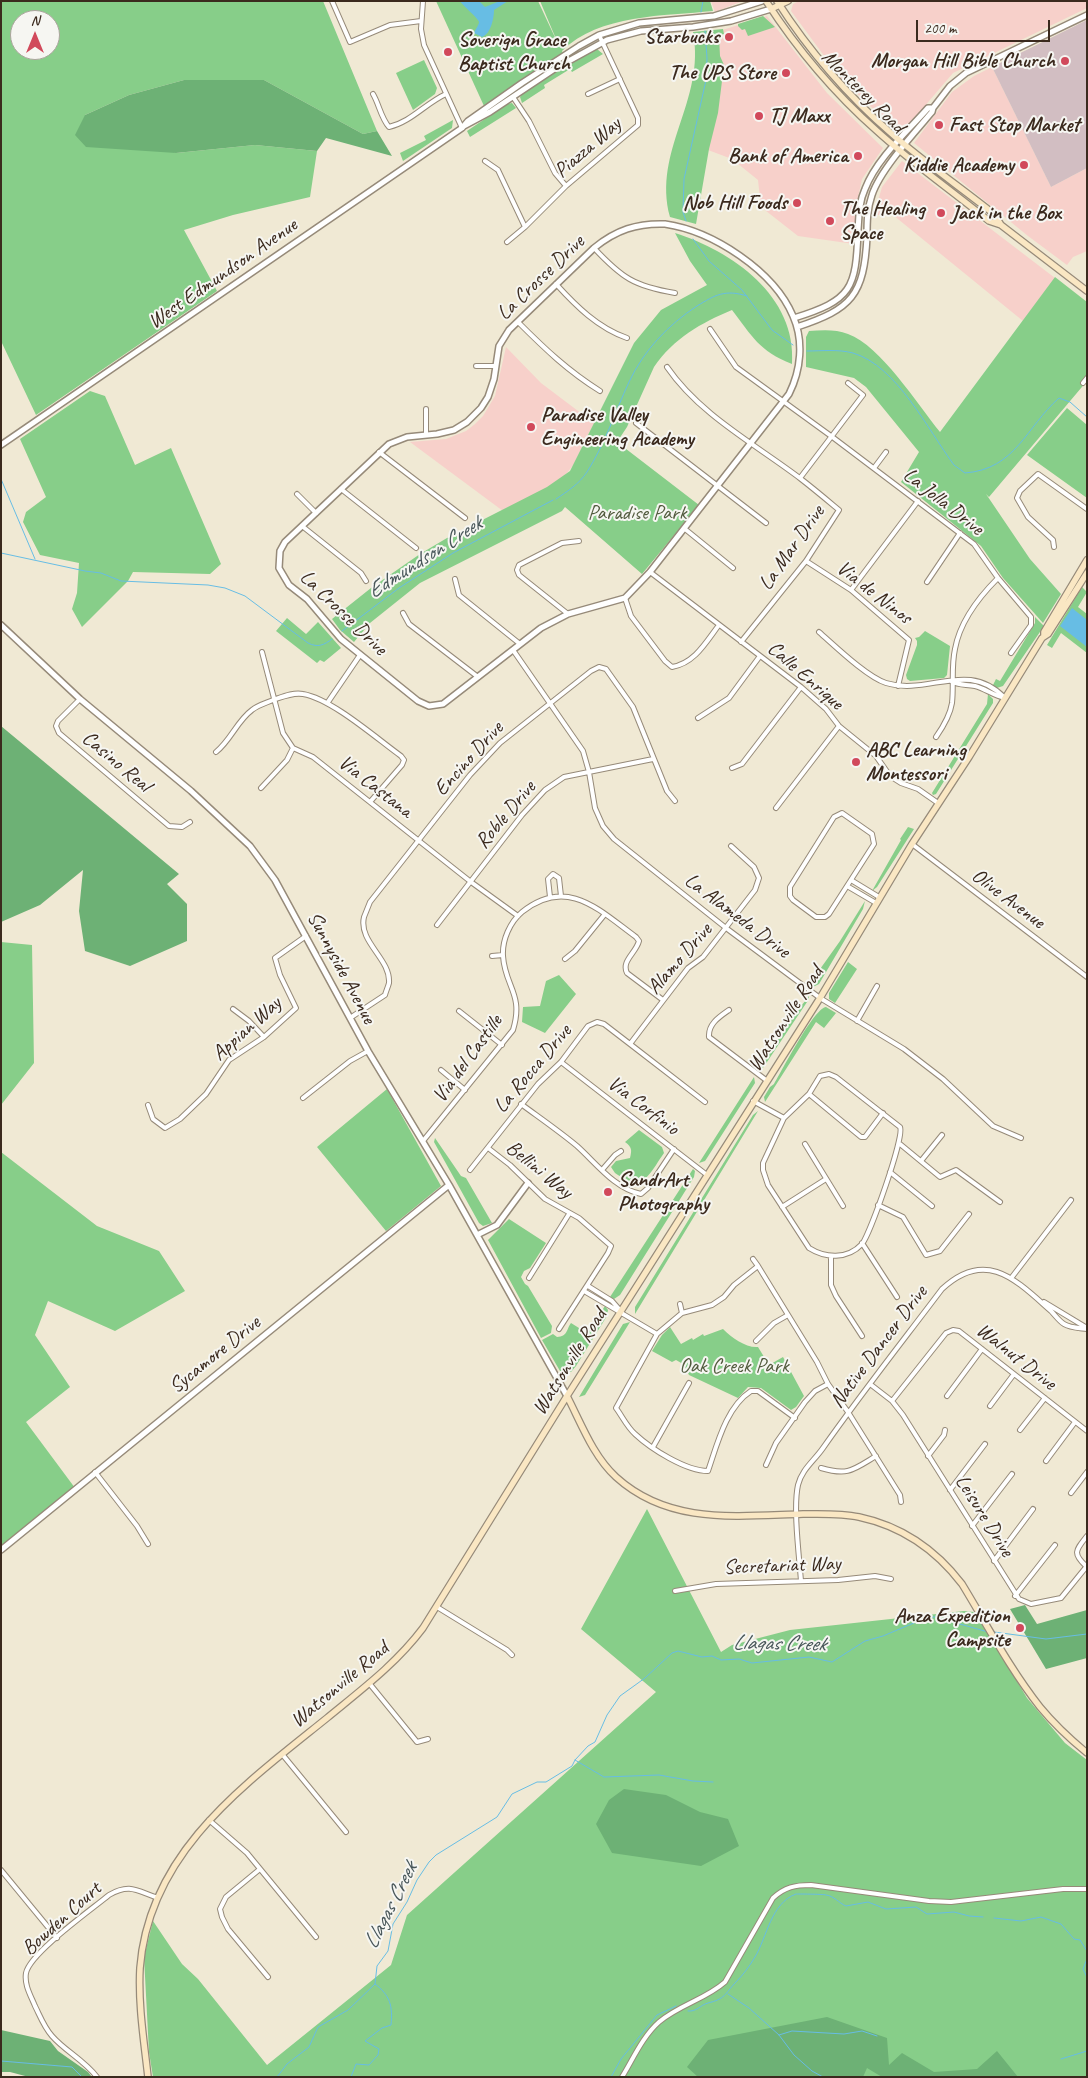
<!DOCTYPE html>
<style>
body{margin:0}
#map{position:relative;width:1088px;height:2078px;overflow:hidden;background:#f0e9d4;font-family:Caveat,sans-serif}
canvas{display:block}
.frame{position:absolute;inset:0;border:2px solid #3b2a1e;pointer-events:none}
.north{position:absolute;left:10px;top:10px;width:50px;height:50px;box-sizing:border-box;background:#f6f6f2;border:1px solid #aba49d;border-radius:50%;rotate:0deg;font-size:14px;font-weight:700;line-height:20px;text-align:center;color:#3b2a1e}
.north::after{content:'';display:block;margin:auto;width:18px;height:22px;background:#d1495b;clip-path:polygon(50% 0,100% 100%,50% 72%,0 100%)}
.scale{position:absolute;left:916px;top:20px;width:134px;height:22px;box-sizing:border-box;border:2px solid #3b2a1e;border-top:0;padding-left:6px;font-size:15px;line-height:18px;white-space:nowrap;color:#3b2a1e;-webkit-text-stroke:4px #f6f6f2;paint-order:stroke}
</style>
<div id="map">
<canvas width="1088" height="2078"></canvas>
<div class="frame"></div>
<div class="north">N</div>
<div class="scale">200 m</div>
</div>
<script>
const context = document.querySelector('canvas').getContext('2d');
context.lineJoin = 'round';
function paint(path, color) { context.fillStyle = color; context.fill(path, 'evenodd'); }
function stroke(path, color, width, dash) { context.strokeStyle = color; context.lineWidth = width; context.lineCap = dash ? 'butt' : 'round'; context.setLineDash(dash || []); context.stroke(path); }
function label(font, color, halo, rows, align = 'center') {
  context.font = font + ' Caveat,sans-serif'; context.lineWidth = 4; context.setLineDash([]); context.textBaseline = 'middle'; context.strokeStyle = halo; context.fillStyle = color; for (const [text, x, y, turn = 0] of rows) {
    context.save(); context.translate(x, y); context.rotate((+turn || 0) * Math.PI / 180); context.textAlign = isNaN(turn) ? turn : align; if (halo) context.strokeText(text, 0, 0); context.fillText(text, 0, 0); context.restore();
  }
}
const built = new Path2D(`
 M711 1H743L715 12Z
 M799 1H1087V8L953 73 900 135 839 76 791 11 793 4Z
 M767 16 827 93 883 148 862 179 857 202 854 244 798 236 761 207 758 180 732 159 708 150 716 32Z
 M992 67 1051 187 1087 168V251L1073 257 1067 265 1028 236 914 143 952 92 974 76Z
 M902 161 1055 278 1023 321 893 215H874L882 187Z
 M506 347 541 383 594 423 574 464 563 478 548 488 503 511 410 442 446 439 466 431 475 424 483 416 495 396Z`);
const industrial = new Path2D(`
 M1087 20V168L1051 187 992 67Z`);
const green = new Path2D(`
 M1 1H323L377 131 363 134 264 80H184L129 95 85 115 176 153 255 145 317 151 310 197 233 215 184 230 217 291 36 415 1 341ZM20 20H50V50H20Z
 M436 1H538L559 46 540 1H710L713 11C665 16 599 14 562 51L563 53 484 106Z
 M763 16 775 27 748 36 745 29 742 30 738 26V24Z
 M723 29 724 34 719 36 720 56 724 65 718 113 709 149 696 224 670 217C652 150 706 101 693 32Z
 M597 49 603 54 572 72 570 69 544 85 545 88 522 103 520 97 523 93 555 71Z
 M424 60 437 88 435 94 413 110 396 73Z
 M512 103 516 108 470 137 467 131 507 104Z
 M453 120 452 128 403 161 400 153 426 140 424 136Z
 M675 233C732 251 797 296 792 364 759 351 752 336 732 310 701 323 674 338 654 367L627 427 617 442 699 505 642 574 565 507 562 511 420 583 370 623 354 642 340 630 332 619 371 588 420 554 447 538 547 487 570 471 634 343 661 310 707 285 690 261Z
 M1055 277 1087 302V381L989 497 986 494 1030 559 1061 594 1043 623 1003 578 981 546 901 482 919 452 866 387 854 378 806 367V337L809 331C822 330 836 329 848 334 881 346 917 404 940 432Z
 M90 391 105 396 135 465 171 448 221 564 210 574 133 572 128 581 82 627 72 609 77 593 79 563 40 555 23 522 26 512 46 497 20 439Z
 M1067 408 1087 425V498L1027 455Z
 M1082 587 1087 592 1078 607 1087 614V653L1061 633 1052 648 1047 645Z
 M1035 617 1044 626 1003 686 997 688 993 685 996 679 1000 681 1035 623Z
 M287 618 306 634 318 622 341 648 324 662 320 660 317 663 276 631Z
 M925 631 950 646 947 675 944 678 910 681 907 679 906 675 917 645V641L915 638 919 637Z
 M988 694 993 699V703L936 794 933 795 932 793 987 704Z
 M908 827 914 829 877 887 872 891 901 840 900 839Z
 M865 901 863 909 819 984 813 987 808 986 840 941Z
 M1 942 32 945 34 1063 1 1105Z
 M848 962 857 969 835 1003 829 999V993Z
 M559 975 576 994 545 1033 522 1022 523 1007 540 1006 546 981Z
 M809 996V999L765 1065 762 1069 758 1070 791 1019Z
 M826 1007 836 1013 824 1028 816 1022 765 1102 764 1097 770 1087 774 1084C782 1071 813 1009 826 1007Z
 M754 1077 755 1083 707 1158 705 1161 699 1163Z
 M387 1089 441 1186 386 1231 317 1147Z
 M758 1111 635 1314V1307L753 1115Z
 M639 1130 662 1147 664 1153C656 1164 647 1183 633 1185L615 1173 611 1167 616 1161 630 1158C632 1150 632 1147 625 1142Z
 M435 1138 461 1176 466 1178 492 1223 483 1226 479 1223 434 1142Z
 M1 1152 97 1226 159 1251 185 1291 115 1331 48 1301 35 1335 70 1387 26 1422 75 1488 1 1547Z
 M693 1169 695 1171 694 1177 620 1295 614 1299 610 1297Z
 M509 1219 546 1243 530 1268 524 1271 521 1277 525 1284 528 1286 552 1326 551 1333 541 1338 488 1240Z
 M605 1306 608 1310 607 1316 576 1366 571 1372 560 1371 542 1340 553 1334 557 1337C568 1336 566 1330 571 1323L587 1333Z
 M630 1322 585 1395 579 1397 623 1324Z
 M670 1327 681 1344 692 1338 693 1340 703 1334 704 1336 723 1329C732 1338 746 1348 758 1347L769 1365 783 1357 804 1396 796 1407 791 1410 761 1388 748 1387 738 1398 689 1375 683 1364 676 1360 672 1362 652 1351 662 1335Z
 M647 1509 721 1652 732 1645 790 1630 964 1611 974 1612 983 1624 1027 1698 1065 1743 1087 1760V2077H153L149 2052 144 1957 153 1921 182 1964 198 1979 267 2065 391 1965 407 1915 656 1692 581 1629Z`);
const forest = new Path2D(`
 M184 80H264L363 134 377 131 392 156 326 138 317 151 255 145 176 153 86 147 75 135 85 115 129 95Z
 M1 726 179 874 167 884 187 904V941L130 966 85 951 79 911 83 870 40 905 1 922Z
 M1025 1605 1037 1624 1087 1610V1658L1046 1669 1010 1609Z
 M624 1789 666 1795 700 1812 728 1819 739 1846 701 1866 612 1853 596 1824 609 1800Z
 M827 2017 887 2038 889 2065 902 2053 934 2072 977 2069 997 2051 1018 2077H882L867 2068 863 2077H698L687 2067 708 2040Z
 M1 2030 50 2041 58 2051 88 2072 92 2077H29L10 2072H1Z`);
const water = new Path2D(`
 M460 1H479L485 7 500 1H508L494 10C494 18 491 34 482 37L474 33C475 30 479 25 479 22 479 19 463 6 460 1Z
 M1072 608 1087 620V647L1060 626Z`);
const stream = new Path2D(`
 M701 12 703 1
 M686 221 683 212 684 179 706 80 707 58 705 31
 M693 239 709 261 742 290 772 330 793 345
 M807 351C822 351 838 349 853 353 897 366 928 430 954 465L965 473C1016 469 1026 427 1059 398L1070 402 1087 417
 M1 479 35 559
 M556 499C568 491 579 484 587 472 605 444 615 412 629 382 644 350 668 325 697 306 715 295 725 289 747 296
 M1 553 85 571 101 573 121 581 208 585 225 588 245 596 308 643C318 648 324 645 332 639
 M342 631 399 588 453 553 553 500
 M994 1632 1046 1639 1087 1634
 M575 1760 604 1777 659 1775 693 1781 713 1782
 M994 1918 1021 1921 1041 1917 1061 1924 1074 1939 1080 1940 1087 1951
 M1087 1959 1083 1969 1087 1977
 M728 1994 749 2008 779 2035 794 2055 812 2071 823 2077
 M688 2011C697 2012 700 2005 708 2003 725 1999 725 1994 735 1983 743 1975 749 1967 755 1957 767 1937 771 1903 796 1894 797 1894 823 1894 826 1895 834 1896 839 1903 846 1906L868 1902 886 1909 916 1907 927 1914 954 1912 969 1916 983 1917
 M779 2035 792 2031 844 2034 862 2031 877 2036
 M1061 2059 1087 2051
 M1 2061 72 2067 82 2077
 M192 2077H210
 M277 2077 287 2064 309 2047 318 2027 348 2010 375 1984 377 1966 388 1951 393 1924 407 1902 417 1880 429 1862 436 1855 497 1817 512 1794 537 1782H546L572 1766 575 1760 588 1746 595 1742 607 1715 620 1696 645 1678 672 1653 678 1651 702 1657 712 1656 721 1660 739 1659 752 1663 809 1657 832 1662 865 1641 883 1636 928 1617H935L988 1632
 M351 2077 356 2064 369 2065 378 2055 379 2049 365 2041 382 2028 391 2025C393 2006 390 1995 375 1984
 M611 2077 621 2059 657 2015 676 2006`);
const minor = new Path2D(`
 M332 1 350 42 390 25 421 21
 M423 1 421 29 424 45 462 128
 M373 94C379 104 381 118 389 127 411 122 426 103 446 94
 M588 94 620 79
 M513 97 529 121 555 173 566 186
 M485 161 498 170 525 227
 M507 242 525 227 566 186 638 125V118L599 35
 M594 248C622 278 634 286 675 293
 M556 284C576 306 598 328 627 338
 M518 322C545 349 568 371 600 391
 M710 329 736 367 831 436 974 544 998 578 1031 617V625L1011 653
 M476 366H496
 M667 367C700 415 755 444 801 479 814 489 827 500 839 510L806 561 741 642
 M1083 383 1087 378
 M426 409V434
 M636 423 766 523
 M379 452 465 518
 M874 468 886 452
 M800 478 863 395 848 383
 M341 489 416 548
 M297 494 316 513
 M302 526 361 573 366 581
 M685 529 733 568
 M1054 547 1053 540 1028 517 1017 498 1020 491 1038 474 1087 509
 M806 561 851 590 909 640 898 686
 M650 572 801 687 826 709 839 726 876 756 890 776 901 783 918 789 938 803
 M455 579 459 595 520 644
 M927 582 960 533
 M851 590 918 501
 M625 598 631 616 665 661 672 667C695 663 706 642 719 625
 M403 613 409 624 478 677
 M568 614 519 575 517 570 519 565 562 543 579 541
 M819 632C835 646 867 677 886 683 929 696 967 659 1005 698
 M513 650 583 751 589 772 595 808 603 826 614 839 726 928 820 998 904 1049 943 1079 993 1126 1021 1138
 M262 652 283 733 293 748 313 757 471 882 518 916
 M951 681C959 686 966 684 975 686 986 689 994 696 1005 698
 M80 699 58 721 56 726 59 733 169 826 182 827 190 822
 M273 700C282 697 293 692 303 694 332 699 376 738 401 756L404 760 402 765 370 802
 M328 702 360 655
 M698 718 729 698 760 656
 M936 737C943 727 950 716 952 703 954 685 951 667 955 649 960 621 979 597 998 578
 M216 752C231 740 237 721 252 710 258 705 266 703 273 700
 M732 768 742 764 801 687
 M261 788 287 760 293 748
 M776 808 839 726
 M842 813 872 834 874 844 829 914 825 917H816L793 900 790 896V887L834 817Z
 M912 844 1087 977
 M851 880 879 897
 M847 886 876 903
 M550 897 548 879 553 874 559 878 561 896
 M437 925 522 815 545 790 564 777 653 759
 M492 956 503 955
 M565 959 575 951 605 914
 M233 1009 249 1021 264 1037
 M729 1010C719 1017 708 1024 709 1037L766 1080
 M459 1011 502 1045
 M350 1018 385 995C386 991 388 987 389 983 391 959 358 942 364 917 366 912 368 907 370 902L470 775 500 743 591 671 599 667 606 669 633 707 667 791 675 801
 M857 1021 877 986
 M630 1044 688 968 703 957 755 890 759 878 754 867 731 846
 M561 1062 707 1175
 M441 1070 465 1090
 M829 1074 836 1077 900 1127C905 1136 870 1234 862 1244 847 1260 825 1258 809 1248L768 1185 763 1170V1163L784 1118 809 1094 820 1076Z
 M809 1094 861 1137H865L883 1113
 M303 1098 350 1061 368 1051
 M753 1101 784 1118
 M521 1104C540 1118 559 1131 577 1146 596 1163 615 1189 641 1194L648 1188 674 1149
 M148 1105 153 1119 165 1128 180 1119 206 1094 229 1060 264 1037 296 1008 280 975 275 958 306 936
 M423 1141 513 1030C524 994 505 987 503 956 502 940 510 922 522 912 567 876 599 910 636 937L639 941C636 953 621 961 627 973L663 1000
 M805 1144 843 1206
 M900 1144 940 1177 956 1170 1000 1202
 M488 1148 510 1165 545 1199 579 1218 611 1246 608 1253 559 1329
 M921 1161 942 1135
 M470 1170 538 1084 561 1062 588 1026 597 1022 604 1024 630 1044 705 1102
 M602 1170 615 1155 621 1151
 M890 1172 932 1206
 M878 1205 903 1217 926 1255 940 1251 969 1214
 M782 1207 826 1179
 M862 1243 897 1297
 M831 1256V1285L836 1296 862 1336
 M753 1259 758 1266
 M1012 1277 1071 1200
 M529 1278 569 1214
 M588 1286 612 1301 619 1309
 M584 1291 657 1334 682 1313 712 1305 724 1297 734 1285 758 1266 817 1362 828 1384 848 1412 900 1495 901 1502
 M1044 1302 1087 1328
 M680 1304 682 1313
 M657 1334 616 1408C622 1416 627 1427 635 1434 651 1449 686 1471 708 1471 717 1445 726 1407 751 1391H758L795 1418
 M756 1341 774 1323 788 1315
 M870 1384 892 1401 903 1415 1019 1599 1031 1604 1061 1598 1087 1566
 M947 1396 982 1349
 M892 1401 946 1333 953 1330 959 1331 1087 1431
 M990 1406 1014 1374
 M1020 1430 1045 1398
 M653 1447 689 1383
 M928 1456 944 1435 945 1430
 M1046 1461 1075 1422
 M766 1465 776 1443 805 1402 815 1391 828 1384
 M821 1468C848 1476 853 1470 876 1456
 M95 1472 137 1526 148 1544
 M950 1490 985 1444
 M1071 1493 1087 1472
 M972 1526 1012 1474
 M994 1561 1033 1509
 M1086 1566C1072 1553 1076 1550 1087 1536
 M801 1581C799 1555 793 1508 798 1485 802 1469 814 1461 823 1448 861 1394 902 1342 942 1289 986 1248 1016 1280 1051 1311 1055 1315 1059 1321 1064 1324 1070 1328 1080 1328 1087 1329
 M675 1591 716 1584 838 1580 875 1576 891 1579
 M1015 1596 1055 1545
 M437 1607 507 1650 512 1655
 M369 1683 417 1742 428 1739
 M282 1754 346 1832
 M209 1820 247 1853 316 1937
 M260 1869 226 1897 220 1909 222 1917 228 1929 268 1977
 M1 1870 57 1938
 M97 2077C84 2060 65 2051 52 2036 44 2027 40 2016 35 2006 31 1996 24 1985 26 1973 30 1953 91 1910 109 1895 130 1883 137 1891 158 1898
 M622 2077C633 2059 643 2036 659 2022 679 2005 706 1999 725 1982L773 1898C785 1887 795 1885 811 1885L929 1901 951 1902 1063 1889H1087`);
const tertiary = new Path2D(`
 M462 127 490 112 556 68 607 40 641 31 693 27 731 21 771 9
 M665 224C713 231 774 271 793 316 804 341 801 370 789 394L650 572 625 598 568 614 541 628 443 704 429 706 418 701 341 639 307 599 289 585 279 568 280 551 285 542 389 444 407 437 437 434 454 430 467 422 481 408 488 397 494 379 499 346 509 330 594 248C616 230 637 223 665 224Z
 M794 318C852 300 856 289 858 230 859 216 859 202 865 189 877 158 907 132 928 108H933
 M797 327C852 309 864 295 867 237 867 223 867 209 872 195 880 170 915 132 932 112L933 108 950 86 966 73 1087 15
 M1 445 462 128 468 121 522 83 579 46 599 35 639 23 714 16 762 1
 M1 625 80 699 191 791 250 846 275 880 368 1051 449 1185 567 1396
 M477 1235 497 1225 528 1183
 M1 1550 449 1185`);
const secondary = new Path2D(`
 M766 1C797 49 834 93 877 131 911 162 948 188 984 217L989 221 1001 225
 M777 1C809 51 847 95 892 134 924 162 960 187 994 214L1001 225 1087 291
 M771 9 788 1
 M1044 636V632L1087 560
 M567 1396C581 1423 593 1456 616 1477 669 1525 736 1516 803 1514 821 1514 841 1513 859 1517 901 1526 936 1550 962 1584 987 1625 1010 1669 1040 1707 1054 1724 1070 1739 1087 1753
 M148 2077C144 2041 138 2004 140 1968 149 1852 244 1785 327 1718 361 1690 396 1664 423 1628L567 1396 820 998 912 844 969 757 1042 638 1048 634 1087 573`);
const markers = [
 [729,37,5,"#d1495b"],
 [448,52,5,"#d1495b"],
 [1065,61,5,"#d1495b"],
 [786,73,5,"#d1495b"],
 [759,116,5,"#d1495b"],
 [939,125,5,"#d1495b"],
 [858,156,5,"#d1495b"],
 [1024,165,5,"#d1495b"],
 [797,203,5,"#d1495b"],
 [941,213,5,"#d1495b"],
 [830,221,5,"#d1495b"],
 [531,427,5,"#d1495b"],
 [856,762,5,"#d1495b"],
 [608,1192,5,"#d1495b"],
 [1020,1628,5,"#d1495b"]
];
const poiNames = [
 ["Starbucks",719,37,"right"],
 ["Soverign Grace",458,40],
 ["Baptist Church",458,64],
 ["Morgan Hill Bible Church",1055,61,"right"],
 ["The UPS Store",776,73,"right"],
 ["TJ Maxx",769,116],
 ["Fast Stop Market",949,125],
 ["Bank of America",848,156,"right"],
 ["Kiddie Academy",1014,165,"right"],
 ["Nob Hill Foods",787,203,"right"],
 ["The Healing",840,209],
 ["Space",840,233],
 ["Jack in the Box",951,213],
 ["Paradise Valley",541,415],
 ["Engineering Academy",541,439],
 ["ABC Learning",866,750],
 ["Montessori",866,774],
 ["SandrArt",618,1180],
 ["Photography",618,1204],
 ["Anza Expedition",1010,1616,"right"],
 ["Campsite",1010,1640,"right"]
];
const streetNames = [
 ["Monterey Road",863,92,45],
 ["Piazza Way",588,148,-41],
 ["West Edmundson Avenue",223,274,-35],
 ["La Crosse Drive",541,278,-44],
 ["La Jolla Drive",943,502,38],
 ["La Mar Drive",792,548,-55],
 ["Via de Ninos",874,593,38],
 ["La Crosse Drive",343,613,44],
 ["Calle Enrique",805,676,41],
 ["Encino Drive",469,759,-48],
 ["Casino Real",116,762,40],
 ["Via Castana",375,787,38],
 ["Roble Drive",506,815,-50],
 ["Olive Avenue",1008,899,37],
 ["La Alameda Drive",737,916,37],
 ["Alamo Drive",680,959,-49],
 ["Sunnyside Avenue",341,968,62],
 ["Watsonville Road",786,1019,-57],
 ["Appian Way",247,1029,-42],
 ["Via del Castille",468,1059,-54],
 ["La Rocca Drive",533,1069,-50],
 ["Via Corfinio",643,1106,37],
 ["Bellini Way",539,1170,39],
 ["Native Dancer Drive",879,1347,-53],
 ["Sycamore Drive",215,1355,-39],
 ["Walnut Drive",1016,1357,38],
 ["Watsonville Road",570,1362,-58],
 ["Leisure Drive",984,1516,58],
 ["Secretariat Way",782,1566,-2],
 ["Watsonville Road",340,1685,-40],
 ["Bowden Court",62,1919,-42]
];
const parkNames = [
 ["Paradise Park",637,513],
 ["Oak Creek Park",734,1366]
];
const waterNames = [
 ["Edmundson Creek",425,558,-33],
 ["Llagas Creek",779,1644,1],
 ["Llagas Creek",391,1906,-63]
];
paint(built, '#f7d0ca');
paint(industrial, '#d2bec2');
paint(green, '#87ce89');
paint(forest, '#6db175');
paint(water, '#67bde4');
stroke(stream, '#67bde4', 1);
stroke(minor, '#968a79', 6);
stroke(tertiary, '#968a79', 8);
stroke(secondary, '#968a79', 8);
stroke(minor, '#fff', 4);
stroke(tertiary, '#fff', 5);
stroke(secondary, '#fae7c3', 5.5);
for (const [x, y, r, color] of markers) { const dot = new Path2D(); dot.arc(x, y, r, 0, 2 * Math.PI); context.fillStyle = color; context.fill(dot); stroke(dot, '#f6f6f2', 2); }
label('bold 21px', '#3b2a1e', '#f6f6f2', poiNames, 'left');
label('21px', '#3b2a1e', '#f6f6f2', streetNames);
label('21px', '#525b3e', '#f6f6f2', parkNames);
label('italic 22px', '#485659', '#f6f6f2', waterNames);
</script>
